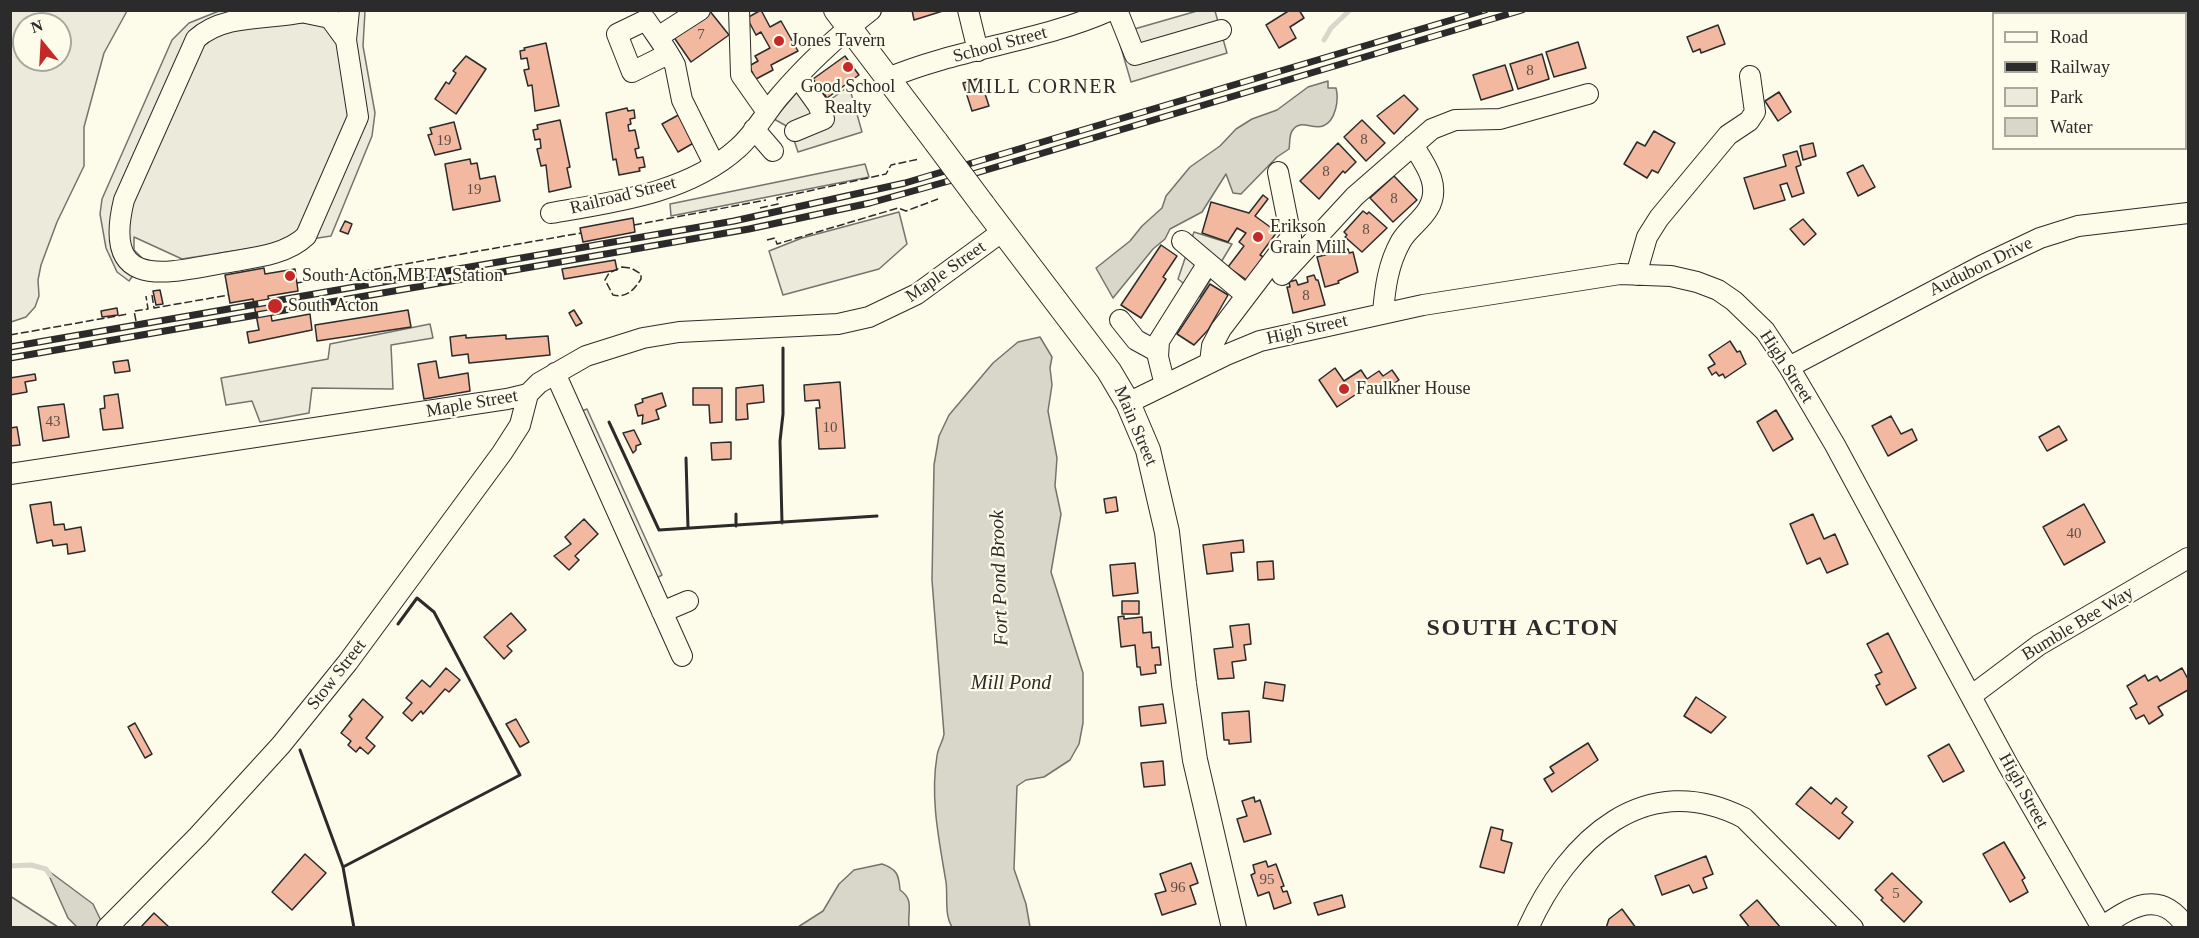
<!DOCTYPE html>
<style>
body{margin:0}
#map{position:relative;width:2199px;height:938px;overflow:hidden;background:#fdfbea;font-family:Georgia,serif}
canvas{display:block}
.frame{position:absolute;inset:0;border:12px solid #2b2b2b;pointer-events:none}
.legend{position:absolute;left:1992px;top:12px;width:195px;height:138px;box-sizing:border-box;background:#fdfbea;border:2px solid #a9a89e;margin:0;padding:8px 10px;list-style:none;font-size:18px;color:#2b2b2b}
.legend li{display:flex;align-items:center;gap:12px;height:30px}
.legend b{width:30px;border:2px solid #a9a89e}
.north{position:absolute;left:12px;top:12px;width:60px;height:60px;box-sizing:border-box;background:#fdfbea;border:2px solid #a9a89e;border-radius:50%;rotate:342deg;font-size:16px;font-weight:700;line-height:24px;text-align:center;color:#2b2b2b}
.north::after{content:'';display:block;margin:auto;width:21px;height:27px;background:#c62828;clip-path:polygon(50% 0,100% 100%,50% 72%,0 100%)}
</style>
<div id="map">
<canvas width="2199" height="938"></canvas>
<div class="frame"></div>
<ul class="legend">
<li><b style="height:8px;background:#fdfbea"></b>Road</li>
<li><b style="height:8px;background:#2b2b2b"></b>Railway</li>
<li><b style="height:16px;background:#ecebdb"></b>Park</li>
<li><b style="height:16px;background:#d8d7c9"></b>Water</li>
</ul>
<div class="north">N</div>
</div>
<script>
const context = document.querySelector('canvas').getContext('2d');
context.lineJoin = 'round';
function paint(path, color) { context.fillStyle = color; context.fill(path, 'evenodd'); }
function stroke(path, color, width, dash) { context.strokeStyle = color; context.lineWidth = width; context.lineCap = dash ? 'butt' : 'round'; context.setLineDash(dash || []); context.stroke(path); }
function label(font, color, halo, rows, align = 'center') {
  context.font = font + ' Georgia,serif'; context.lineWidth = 4.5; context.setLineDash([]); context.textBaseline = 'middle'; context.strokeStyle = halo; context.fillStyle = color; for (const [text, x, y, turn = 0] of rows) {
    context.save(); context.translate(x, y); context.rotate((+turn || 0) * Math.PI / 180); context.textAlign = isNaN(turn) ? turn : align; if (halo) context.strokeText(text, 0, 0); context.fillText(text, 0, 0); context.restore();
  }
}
const green = new Path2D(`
 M10 11H127L104 53 84 127V166L57 222 41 265 38 280 39 296 35 307 26 317 11 322ZM24 24H60V60H24Z
 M10 896 58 927H11Z`);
const parking = new Path2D(`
 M219 11H365L363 46 375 113 372 136 331 236 182 259 134 237V250L144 260 129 281 117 272 106 248 100 214 102 199 172 40 189 23Z
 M1197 11H1215L1227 53 1131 82 1117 34Z
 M810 77 830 100 849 86 862 132 798 152 790 128 774 119Z
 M865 164 869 177 671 216 670 204Z
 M899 212 907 244 879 269 783 295 769 251 802 238Z
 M1194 232 1232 244 1200 297 1178 279Z
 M430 324 433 338 391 345 393 389 312 388 309 413 260 422 252 401 226 405 221 378 328 359 330 344Z
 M587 409 662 575 655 579 579 412Z`);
const water = new Path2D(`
 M1328 81V88H1336C1339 99 1336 121 1323 126 1312 130 1300 118 1292 131 1289 136 1290 144 1289 149L1277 157 1241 194 1233 193 1226 174 1202 212 1170 229 1165 239 1153 249 1113 298 1096 268 1130 241 1142 226 1162 208 1166 196 1190 167 1220 146 1236 129 1252 119 1277 110 1308 87Z
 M1040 337 1052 357 1050 368 1052 385 1048 411 1057 458 1055 486 1061 514 1051 572 1083 673V723L1079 744 1070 760 1044 777 1026 780 1017 786 1014 869 1026 904 1030 927H952C944 914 948 896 946 882 939 840 930 798 937 756 938 747 943 742 944 734L932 580 934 465 939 436 949 415 993 363 1018 342Z
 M882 864C897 869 899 875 900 890 915 900 907 912 909 927H798L823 911 839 884 854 870Z
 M46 869 93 904 104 927H77L68 918Z`);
const stream = new Path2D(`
 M1324 40 1331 28 1350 10
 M10 866 31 865 46 869 50 875`);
const building = new Path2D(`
 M709 10 729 35 691 62 673 36Z
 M761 10 770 27 781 21 798 51 771 65 773 70 756 79 749 66 758 61 755 56 770 48 761 32 756 35 747 18Z
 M912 10H946L914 20Z
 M1290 10H1299L1304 18 1290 27 1296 38 1279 48 1266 25Z
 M2188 23V82L2186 83V24Z
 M1718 25 1725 44 1701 53 1700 49 1693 52 1687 37Z
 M1578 42 1586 68 1554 77 1546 52Z
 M546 43 559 106 535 111 532 85 528 86 524 70 529 69 527 58 521 59 520 51 525 50 524 48Z
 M1542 54 1549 79 1518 89 1510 64Z
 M466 56 486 69 456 114 435 99 446 82 449 84 456 73 453 71Z
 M845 56 859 75 827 98 813 79Z
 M1505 65 1513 90 1481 100 1473 75Z
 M980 78 989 106 972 111 963 83Z
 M1779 92 1791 112 1778 121 1765 101Z
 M1404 95 1418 109 1394 134 1377 116Z
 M627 108 628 111 634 110 635 118 630 119 631 124 628 125 629 131 635 130 639 148 635 149 637 158 643 157 645 167 639 168 640 171 619 175 616 159 613 160 606 113Z
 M682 113 697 141 678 152 662 124Z
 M560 120 570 167 567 168 571 187 549 192 546 165 541 166 537 149 541 148 540 139 535 140 533 130 538 129 537 125Z
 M1362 120 1385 143 1366 161 1344 137Z
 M454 122 461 149 435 155 428 135 432 134 430 128Z
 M1654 131 1675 143 1658 173 1652 170 1647 178 1624 164 1637 142 1645 146Z
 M1338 143 1356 162 1345 173 1343 171 1319 199 1300 181Z
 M1813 143 1816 156 1803 160 1800 146Z
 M1797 151 1801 165 1796 167 1804 193 1792 197 1787 183 1780 185 1785 200 1754 209 1744 178 1786 166 1783 155Z
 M470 159 471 164 477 163 480 179 495 176 500 201 453 210 445 164Z
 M1863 165 1875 187 1858 196 1847 173Z
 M1394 176 1417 200 1393 222 1370 198Z
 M1263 195 1268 199 1255 216 1277 232 1260 255 1265 258 1248 281 1228 267 1244 246 1239 242 1246 233 1237 228 1228 242 1202 233 1211 202 1249 213Z
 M1363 211 1367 214 1369 212 1387 228 1362 252 1345 237 1347 235 1344 232Z
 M633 218 635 232 583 242 580 228Z
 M1803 219 1816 234 1804 245 1790 229Z
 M345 221 352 224 348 234 340 231Z
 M1161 245 1177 256 1163 277 1166 279 1141 318 1121 305Z
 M1348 249 1349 253 1353 252 1358 272 1338 281 1339 283 1325 287 1317 257Z
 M615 260 617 270 564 279 562 269Z
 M264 268 265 274 295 269 298 291 268 296 272 321 310 314 312 330 249 343 247 332 259 330 253 299 230 303 225 275Z
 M1314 275 1316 280H1318L1325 305 1293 313 1287 287H1290L1289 282 1296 280 1298 285 1308 282 1307 277Z
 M1210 284 1228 295 1208 330 1194 345 1177 334Z
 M160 290 163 304 156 305 153 291Z
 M117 308 118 315 102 317 101 311Z
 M408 310 411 327 317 341 315 325Z
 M574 310 582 323 576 326 569 313Z
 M466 335V338L506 335V339L548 336 550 355 469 363 468 354 452 356 450 337Z
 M1730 341 1737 352 1740 351 1746 364 1725 378 1723 374 1719 376 1716 372 1712 375 1708 368 1715 364 1709 355Z
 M128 360 130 371 115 373 113 362Z
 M436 361 439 378 468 373 470 391 424 399 418 364Z
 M1335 368 1344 381 1361 370 1367 379 1379 371 1383 376 1392 370 1399 380 1382 392 1377 384 1372 387 1370 385 1337 407 1319 380Z
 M35 374 36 380 25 382 27 392 10 395V378Z
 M840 382 845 448 819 449 816 408H820L819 400 805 401 804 385Z
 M763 385 764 402 747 404 748 419 736 420V388Z
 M693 388H722V422L710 423 709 405H693Z
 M662 393 666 406 656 410 659 419 642 424 643 415 638 416 635 405 643 402 642 399Z
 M118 394 123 428 103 430 100 409 105 408 104 396Z
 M64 404 69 437 43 441 38 407Z
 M1776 410 1793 439 1773 451 1757 422Z
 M1891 416 1901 434 1912 429 1917 440 1888 456 1872 426Z
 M2059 426 2067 440 2047 451 2039 437Z
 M17 427 20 445 10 446V428Z
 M634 430 641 444 636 446V450L633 453 623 433Z
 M731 442V459L712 460 711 443Z
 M1116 497 1118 511 1106 513 1104 499Z
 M51 502 54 525 64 524 65 530 81 527 85 551 68 554 67 544 53 546 52 540 37 543 30 505Z
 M2084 504 2105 542 2064 565 2043 527Z
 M1813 514 1824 539 1835 534 1848 564 1827 573 1820 558 1807 564 1790 524Z
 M584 519 598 534 575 556 579 560 569 570 554 556 571 544 565 537Z
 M1243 540 1244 552 1231 553 1233 571 1207 574 1203 545Z
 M1273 561 1274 579 1258 580 1257 562Z
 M1135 563 1138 593 1113 596 1110 565Z
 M1122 601H1139V614H1122Z
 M511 613 526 630 507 646 512 651 504 659 484 637Z
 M1124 616V619L1142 617 1143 633 1151 632 1152 648 1159 647 1161 665H1155L1156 673 1141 675 1140 667H1137L1135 645 1121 647 1118 617Z
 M1249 624 1251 644 1244 645 1246 660 1232 662 1234 678 1218 679 1214 649 1233 647 1230 626Z
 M1888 633 1916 688 1886 705 1876 686 1880 684 1875 675 1882 672 1867 644Z
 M446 668 460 680 449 692 445 689 423 714 421 711 412 721 403 713 412 703 406 698 422 680 430 687Z
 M2182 668 2188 679V690L2158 707 2163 715 2149 724 2144 715 2136 719 2130 708 2137 704 2127 686 2145 675 2148 681 2157 676 2160 681Z
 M1265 682 1285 685 1283 701 1263 698Z
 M1696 697 1726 717 1711 733 1684 716Z
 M363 699 383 717 366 738 375 746 368 754 360 747 356 752 348 745 351 741 341 733 352 719 349 716Z
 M1163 704 1166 723 1141 726 1139 707Z
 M1249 711 1251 742 1229 744V740H1224L1222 713Z
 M516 719 529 742 520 747 506 724Z
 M135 723 152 754 145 758 128 727Z
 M1588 743 1598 760 1552 792 1544 779 1554 773 1550 767Z
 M1949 744 1964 771 1943 782 1928 756Z
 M1163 761 1165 785 1144 787 1141 763Z
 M1811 787 1831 804 1836 798 1847 807 1842 813 1853 822 1839 839 1796 804Z
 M1254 797 1255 802 1260 800 1271 834 1244 842 1237 819 1247 816 1242 801Z
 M1491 827 1503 830 1501 840 1512 843 1504 873 1480 867Z
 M2004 842 2025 878 2022 880 2028 892 2010 902 1983 854Z
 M305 854 326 873 292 910 272 892Z
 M1706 856 1713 874 1703 878 1707 888 1693 893 1689 885 1662 895 1655 876Z
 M1266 861 1268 867 1276 864 1284 886 1281 887 1283 892 1287 891 1291 903 1274 909 1269 892 1258 896 1251 875 1255 873 1253 865Z
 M1191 863 1198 883 1190 886 1196 904 1162 915 1155 894 1166 891 1160 874Z
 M1892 873 1922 902 1904 922 1881 900 1883 898 1875 890Z
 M1342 895 1345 907 1318 915 1314 903Z
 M1757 900 1781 928H1750L1740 915Z
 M1622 909 1636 928H1606L1609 919Z
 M154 913 170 928H140Z`);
const minor = new Path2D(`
 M313 10C277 21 226 11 196 39L124 200C102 290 163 274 223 263 250 258 285 256 306 236L358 117 346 40 349 10
 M739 10 741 75 767 112
 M968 10 978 51
 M1117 10 1135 55 1221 30
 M306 13 330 18 346 40
 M658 37 700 10
 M668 54 632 72 617 34 646 20C656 35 667 49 675 65L682 100 714 164
 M888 78C959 48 1040 42 1111 10
 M754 129 773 151
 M795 131 824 119 818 105 798 77
 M551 213C615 202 688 193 738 148 754 134 765 114 778 98 806 65 836 37 871 10
 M1182 241 1246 295
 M1282 275 1355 196 1432 129 1455 120 1500 119 1588 94
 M1636 275 1647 237 1659 218 1728 135 1749 121 1755 112 1750 76
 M1383 313C1385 288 1388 264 1401 241 1408 229 1421 221 1428 209 1442 186 1425 164 1413 145
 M1120 320 1136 340 1158 352
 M1210 363 1212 346 1221 329 1291 237 1278 172
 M1789 367 1981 266 2040 238 2078 226 2188 213
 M555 373 682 656
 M1165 385 1158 357 1159 341 1208 263
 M1128 403 1226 355 1260 341 1423 305 1620 274 1671 276 1697 282 1718 290 1734 301 1765 331 1789 367 1835 445 2008 765 2102 928
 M10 474 507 399 528 394 539 383 586 356 643 338 679 332 838 324 869 317 917 294 1003 231
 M662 612 688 601
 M1971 696 2039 645 2188 558
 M107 928 198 836 281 745 348 662 502 453 520 425 528 394
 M1528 928C1568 840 1645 767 1744 818L1853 928
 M2100 928C2131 907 2160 887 2187 928`);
const major = new Path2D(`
 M836 10 936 142
 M983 205 1109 371 1128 403 1148 450 1167 532 1184 684 1195 760 1234 928`);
const rail = new Path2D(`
 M10 347 734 221 905 183 1485 10
 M10 358 749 229 870 203 956 179 1522 10`);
const majorBridge = new Path2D(`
 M936 142 983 205`);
const fence = new Path2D(`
 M760 208 778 204 777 198 886 174 891 165 919 159
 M634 225 766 200
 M767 240 775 238 777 244 898 208 906 211 938 199
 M622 267 631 268 641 274V279C634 290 627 298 613 295L605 280 609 273Z
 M297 283 581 233
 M152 295 154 308 229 295
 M136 321 134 311 148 309 146 296
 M10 335 128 314`);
const wall = new Path2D(`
 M609 422 659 530 877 516
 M686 458 688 528
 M736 514V526
 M782 523 780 441 783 414V348
 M300 750 343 867 354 928
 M343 867 520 775 434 612 417 598 398 624`);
const markers = [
 [779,41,6,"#c62828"],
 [848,67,6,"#c62828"],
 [1258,237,6,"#c62828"],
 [290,276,6,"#c62828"],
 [275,306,8,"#c62828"],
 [1344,389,6,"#c62828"]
];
const numberNames = [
 ["7",701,35],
 ["8",1530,71],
 ["8",1364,140],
 ["19",444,141],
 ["8",1326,172],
 ["19",474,190],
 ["8",1394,199],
 ["8",1366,230],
 ["8",1306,296],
 ["43",53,422],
 ["10",830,428],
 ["40",2074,534],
 ["95",1267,880],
 ["96",1178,888],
 ["5",1896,894]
];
const poiNames = [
 ["Jones Tavern",791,41],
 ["Good School",848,87,"center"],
 ["Realty",848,108,"center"],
 ["Erikson",1270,227],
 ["Grain Mill",1270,248],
 ["South Acton MBTA Station",302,276],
 ["South Acton",288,306],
 ["Faulkner House",1356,389]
];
const streetNames = [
 ["School Street",1000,45,-15],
 ["Railroad Street",623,196,-14],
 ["Audubon Drive",1981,267,-26],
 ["Maple Street",946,272,-35],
 ["High Street",1307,330,-13],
 ["High Street",1786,367,57],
 ["Maple Street",472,404,-10],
 ["Main Street",1135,426,67],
 ["Bumble Bee Way",2078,624,-31],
 ["Stow Street",337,675,-52],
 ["High Street",2023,791,61]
];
const neighbourhoodNames = [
 ["MILL CORNER",1042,88]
];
const waterNames = [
 ["Fort Pond Brook",1000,578,-92],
 ["Mill Pond",1011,684]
];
const districtNames = [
 ["SOUTH ACTON",1523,629]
];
paint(green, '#ecebdb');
stroke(green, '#74746e', 1.5);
paint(parking, '#eceadb');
stroke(parking, '#74746e', 1.5);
paint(water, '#d8d7c9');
stroke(water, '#74746e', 1.5);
stroke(stream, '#d8d7c9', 5);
paint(building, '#f2b8a0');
stroke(building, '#2b2b2b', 1.5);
stroke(minor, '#2b2b2b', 22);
stroke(major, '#2b2b2b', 26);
stroke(minor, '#fdfbea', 20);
stroke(major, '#fdfbea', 24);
stroke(rail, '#2b2b2b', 7);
stroke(rail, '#fdfbea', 4.5, [14]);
stroke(majorBridge, '#2b2b2b', 26, []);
stroke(majorBridge, '#fdfbea', 24);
stroke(fence, '#2b2b2b', 1.5, [8, 3]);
stroke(wall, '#2b2b2b', 3);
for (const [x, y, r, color] of markers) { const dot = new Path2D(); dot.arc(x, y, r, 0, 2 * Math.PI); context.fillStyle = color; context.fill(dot); stroke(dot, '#fdfbea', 2); }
label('15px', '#5d4e48', null, numberNames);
label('18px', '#2b2b2b', '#fdfbea', poiNames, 'left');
label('18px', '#2b2b2b', '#fdfbea', streetNames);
context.letterSpacing = '1.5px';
label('20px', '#2b2b2b', '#fdfbea', neighbourhoodNames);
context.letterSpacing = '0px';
label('italic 20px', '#2b2b2b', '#fdfbea', waterNames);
context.letterSpacing = '1.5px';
label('bold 24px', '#2b2b2b', '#fdfbea', districtNames);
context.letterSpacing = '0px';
</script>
